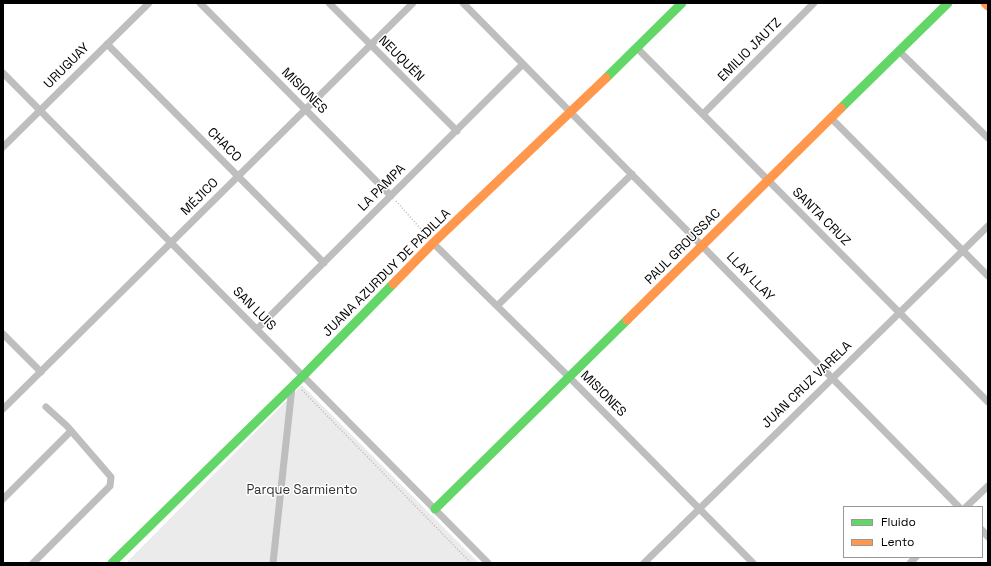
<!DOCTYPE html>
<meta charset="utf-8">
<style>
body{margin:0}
#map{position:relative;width:991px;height:566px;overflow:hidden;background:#fff;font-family:"Space Grotesk",sans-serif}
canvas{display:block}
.frame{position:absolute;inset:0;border:4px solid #000;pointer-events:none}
.legend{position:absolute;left:843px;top:506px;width:140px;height:52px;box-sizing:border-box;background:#fff;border:1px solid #999;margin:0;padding:5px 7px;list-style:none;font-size:12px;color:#000}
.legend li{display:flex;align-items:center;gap:8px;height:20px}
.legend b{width:20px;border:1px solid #999}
</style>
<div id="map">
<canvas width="991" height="566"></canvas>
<div class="frame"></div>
<ul class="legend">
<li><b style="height:5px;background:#63d668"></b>Fluido</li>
<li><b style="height:5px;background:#ff974d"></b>Lento</li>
</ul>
</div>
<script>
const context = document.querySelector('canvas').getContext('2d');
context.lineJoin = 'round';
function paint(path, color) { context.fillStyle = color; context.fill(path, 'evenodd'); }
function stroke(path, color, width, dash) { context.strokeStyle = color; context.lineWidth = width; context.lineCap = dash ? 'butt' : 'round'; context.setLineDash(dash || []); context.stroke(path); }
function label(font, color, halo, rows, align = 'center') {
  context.font = font + ' "Space Grotesk",sans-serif'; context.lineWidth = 3; context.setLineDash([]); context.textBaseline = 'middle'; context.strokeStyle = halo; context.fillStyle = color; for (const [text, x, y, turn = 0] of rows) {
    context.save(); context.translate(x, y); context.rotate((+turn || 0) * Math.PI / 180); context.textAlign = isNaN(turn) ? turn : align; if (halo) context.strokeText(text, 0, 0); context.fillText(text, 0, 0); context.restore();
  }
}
const green = new Path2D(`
 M302 385 479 563H126Z`);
const path = new Path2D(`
 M396 201 427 236
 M302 390 471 563`);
const street = new Path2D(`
 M200 3 391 196
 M329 3 457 131
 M463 3 959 507
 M107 44 324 263
 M637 48 988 402
 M900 52 988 138
 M3 73 488 563
 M703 114 814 3
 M832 119 988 276
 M3 147 149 3
 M433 243 569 377 753 563
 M497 306 632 174
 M257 329 523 64
 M3 334 41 372
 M3 409 413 3
 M3 499 71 431
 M966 507 988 486
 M982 530 988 537
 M33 563 110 486 111 477 67 426 46 407
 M273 563 292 387
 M644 563 988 226
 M910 563 916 557`);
const fast = new Path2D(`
 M606 78 682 3
 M841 108 948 3
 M435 509 627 320
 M112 563 303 376 393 284`);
const slow = new Path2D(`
 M985 3 988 6
 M393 284 433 243 606 78
 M627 320 841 108`);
const streetNames = [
 ["EMILIO JAUTZ",750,50,-45],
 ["NEUQUÉN",401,59,45],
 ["URUGUAY",67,66,-45],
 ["MISIONES",304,91,45],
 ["CHACO",224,145,45],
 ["LA PAMPA",382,188,-45],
 ["MÉJICO",200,197,-45],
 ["SANTA CRUZ",821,217,45],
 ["PAUL GROUSSAC",683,247,-45],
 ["JUANA AZURDUY DE PADILLA",387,273,-45],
 ["LLAY LLAY",750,277,46],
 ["SAN LUIS",254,309,45],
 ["JUAN CRUZ VARELA",807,385,-44],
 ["MISIONES",603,394,45]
];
const parkNames = [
 ["Parque Sarmiento",302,490]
];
paint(green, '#ebebeb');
stroke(path, '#b9b9b9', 1.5, [1, 2]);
stroke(street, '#bebebe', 7);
stroke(fast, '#63d668', 9);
stroke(slow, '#ff974d', 9);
label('13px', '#000', '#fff', streetNames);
label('13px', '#313131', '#fff', parkNames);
</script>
